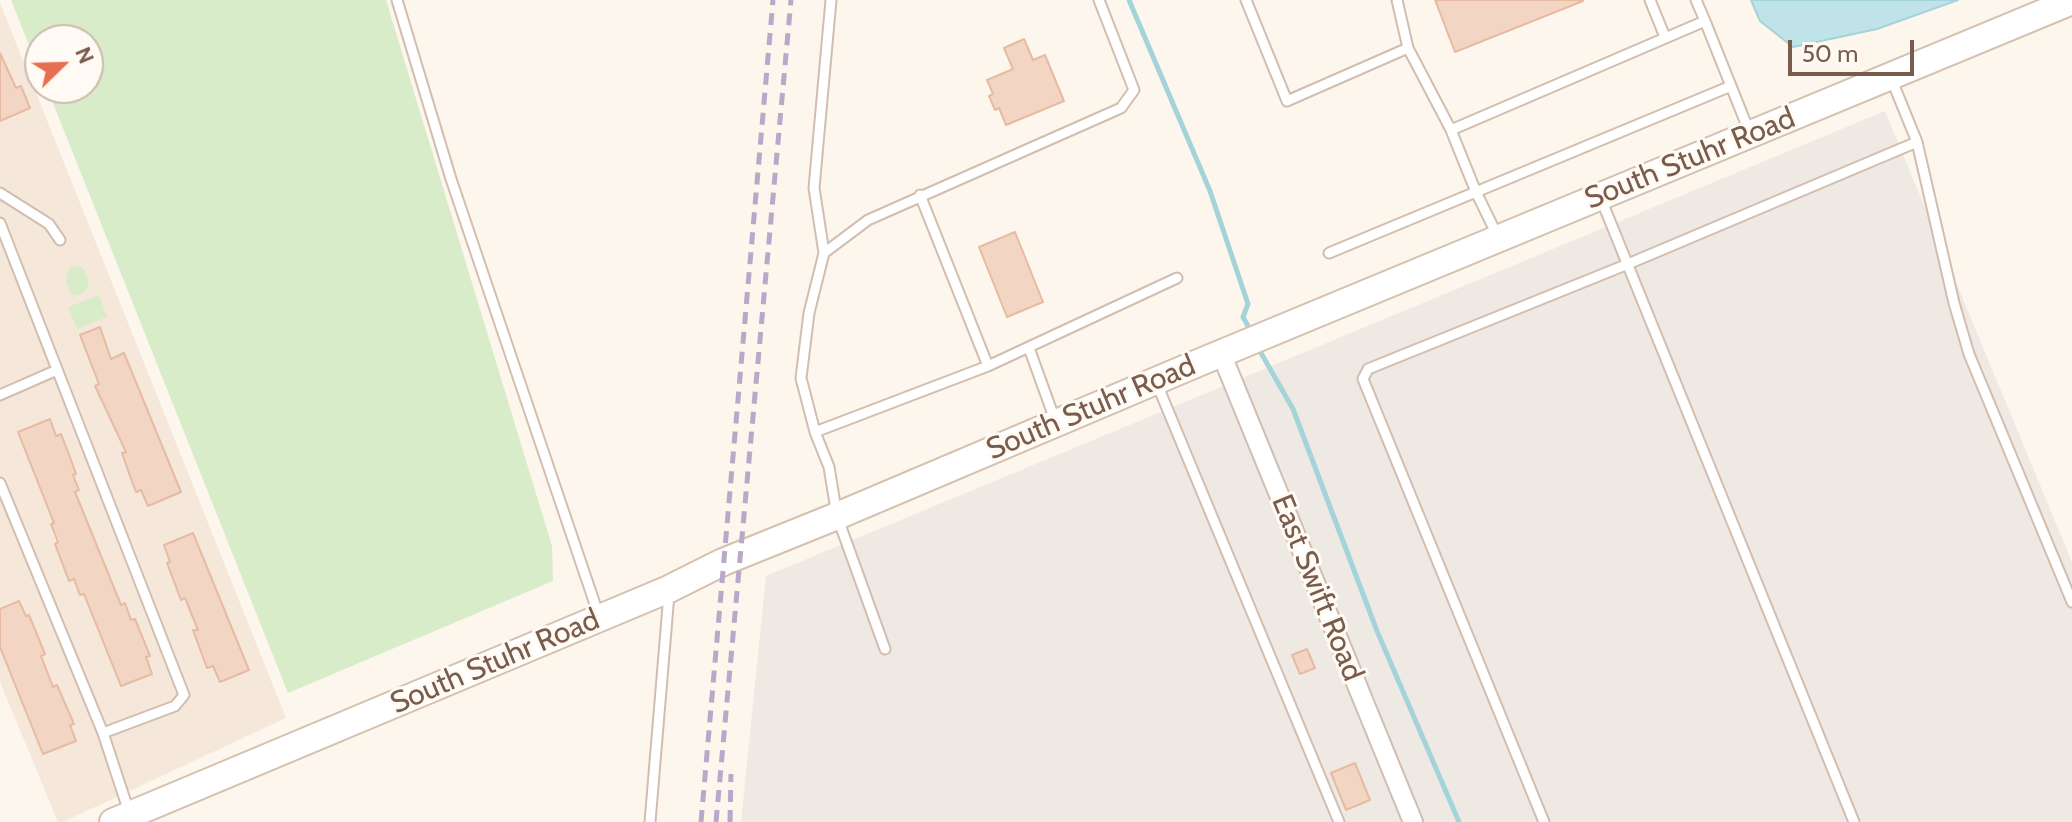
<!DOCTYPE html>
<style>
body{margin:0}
#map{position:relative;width:2072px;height:822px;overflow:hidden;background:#fdf6ec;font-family:Cabin,sans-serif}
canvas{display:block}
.north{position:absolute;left:24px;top:24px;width:80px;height:80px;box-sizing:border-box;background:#fffaf3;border:2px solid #cabbb1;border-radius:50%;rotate:67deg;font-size:22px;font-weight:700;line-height:32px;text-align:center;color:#7a5c4d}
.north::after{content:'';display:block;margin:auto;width:28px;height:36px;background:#e76f51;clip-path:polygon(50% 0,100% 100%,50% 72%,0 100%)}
.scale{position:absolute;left:1788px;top:40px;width:126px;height:36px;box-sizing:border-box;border:4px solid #7a5c4d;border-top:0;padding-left:10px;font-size:24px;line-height:28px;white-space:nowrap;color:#7a5c4d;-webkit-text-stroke:6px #fffaf3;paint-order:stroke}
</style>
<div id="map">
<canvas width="2072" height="822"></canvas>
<div class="north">N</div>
<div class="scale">50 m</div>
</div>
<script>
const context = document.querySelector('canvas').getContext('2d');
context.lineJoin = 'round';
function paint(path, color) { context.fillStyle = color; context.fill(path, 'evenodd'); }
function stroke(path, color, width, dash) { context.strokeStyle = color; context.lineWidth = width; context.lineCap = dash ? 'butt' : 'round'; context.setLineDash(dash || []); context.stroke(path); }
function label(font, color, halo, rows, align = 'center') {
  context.font = font + ' Cabin,sans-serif'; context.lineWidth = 6; context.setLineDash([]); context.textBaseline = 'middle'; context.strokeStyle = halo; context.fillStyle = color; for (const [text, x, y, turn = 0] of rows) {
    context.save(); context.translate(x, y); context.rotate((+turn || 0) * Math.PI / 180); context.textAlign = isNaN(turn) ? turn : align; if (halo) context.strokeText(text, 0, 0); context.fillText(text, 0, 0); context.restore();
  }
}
const residential = new Path2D(`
 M0 3 286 718 63 822H58L0 682Z`);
const industrial = new Path2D(`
 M1885 111 2072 562V822H741L766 576Z`);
const green = new Path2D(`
 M11 0H386L552 546 553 581 288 693 47 88H88V40H40V72Z
 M78 265 85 271 89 284C85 293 82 296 71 295L66 281 69 268Z
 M99 295 107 317 77 329 68 307Z`);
const water = new Path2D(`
 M1751 0H1958L1877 29 1793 47 1760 21Z`);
const stream = new Path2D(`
 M1129 0 1210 191 1248 304 1243 317 1248 326
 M1261 353 1293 409 1377 631 1459 822`);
const building = new Path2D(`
 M1435 0H1582L1583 1 1455 52Z
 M1024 39 1033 60 1045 55 1064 101 1006 125 999 108 995 110 989 96 993 94 987 80 1013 69 1004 48Z
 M0 53 16 88 21 86 30 108 0 121Z
 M1015 232 1043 302 1007 317 979 247Z
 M100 327 111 359 124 353 181 492 148 506 141 490 136 492 131 479 122 453 126 452 95 386 99 384 80 335Z
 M50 419 56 436 61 434 71 460 76 474 73 475 79 490 75 492 121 605 125 603 131 620 135 619 150 656 146 657 152 674 121 686 84 594 80 595 74 579 69 581 55 544 58 542 51 524 54 523 18 432Z
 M193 533 249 670 220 682 213 666 207 668 193 630H198L185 598 181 600 167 563 170 562 164 545Z
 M19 601 26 616 29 615 45 654 41 656 53 687 57 685 74 724 70 725 76 741 43 754 0 647V609Z
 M1307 649 1315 668 1300 674 1292 655Z
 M1355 763 1370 800 1346 810 1331 773Z`);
const lane = new Path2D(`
 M397 0 451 179 599 616
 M1246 0 1287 101 1408 48
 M1397 0 1408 48 1451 130 1476 192 1497 235
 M1650 0 1665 37
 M1696 0 1705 21
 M1891 78 1917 142 1954 303 1969 354 2072 602
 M1451 130 1705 21 1749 131
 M0 193 49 224 60 240
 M920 195 988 366
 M1601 199 1854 822
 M0 223 184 695 175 706 103 733
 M824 253 814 188 831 0
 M1329 253 1731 86
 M1029 348 1055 420
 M1157 384 1339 822
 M0 395 57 370
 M815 432 988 366 1177 278
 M0 483 103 733 129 812
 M885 649 837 516 829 467 815 432 801 378 809 313 824 253 868 220 1121 108 1134 90 1099 0
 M650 822 669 594
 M1544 822 1363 379 1368 369 1628 264 1917 142`);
const street = new Path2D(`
 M1221 353 1413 822`);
const secondary = new Path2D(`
 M113 822 669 589 723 562 837 516 1198 363 2072 1`);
const rail = new Path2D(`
 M701 822 773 0
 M716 822 791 0
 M730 822 731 774`);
const streetNames = [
 ["South Stuhr Road",1690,159,-22],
 ["South Stuhr Road",1091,408,-23],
 ["East Swift Road",1317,588,68],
 ["South Stuhr Road",495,662,-23]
];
paint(residential, '#f5e8da');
paint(industrial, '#efe9e4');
paint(green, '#d8ecc9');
paint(water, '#bfe3e8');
stroke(water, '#a5d3da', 2);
stroke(stream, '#a5d3da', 5);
paint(building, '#f3d5c3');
stroke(building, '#e6bba3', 2);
stroke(lane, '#d1beb0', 13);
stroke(street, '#d1beb0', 22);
stroke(secondary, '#d6c0b0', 30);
stroke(lane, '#fff', 9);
stroke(street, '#fff', 18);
stroke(secondary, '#fff', 26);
stroke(rail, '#b9a8c9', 5, [12, 8]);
label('30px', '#7a5c4d', '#fffaf3', streetNames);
</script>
